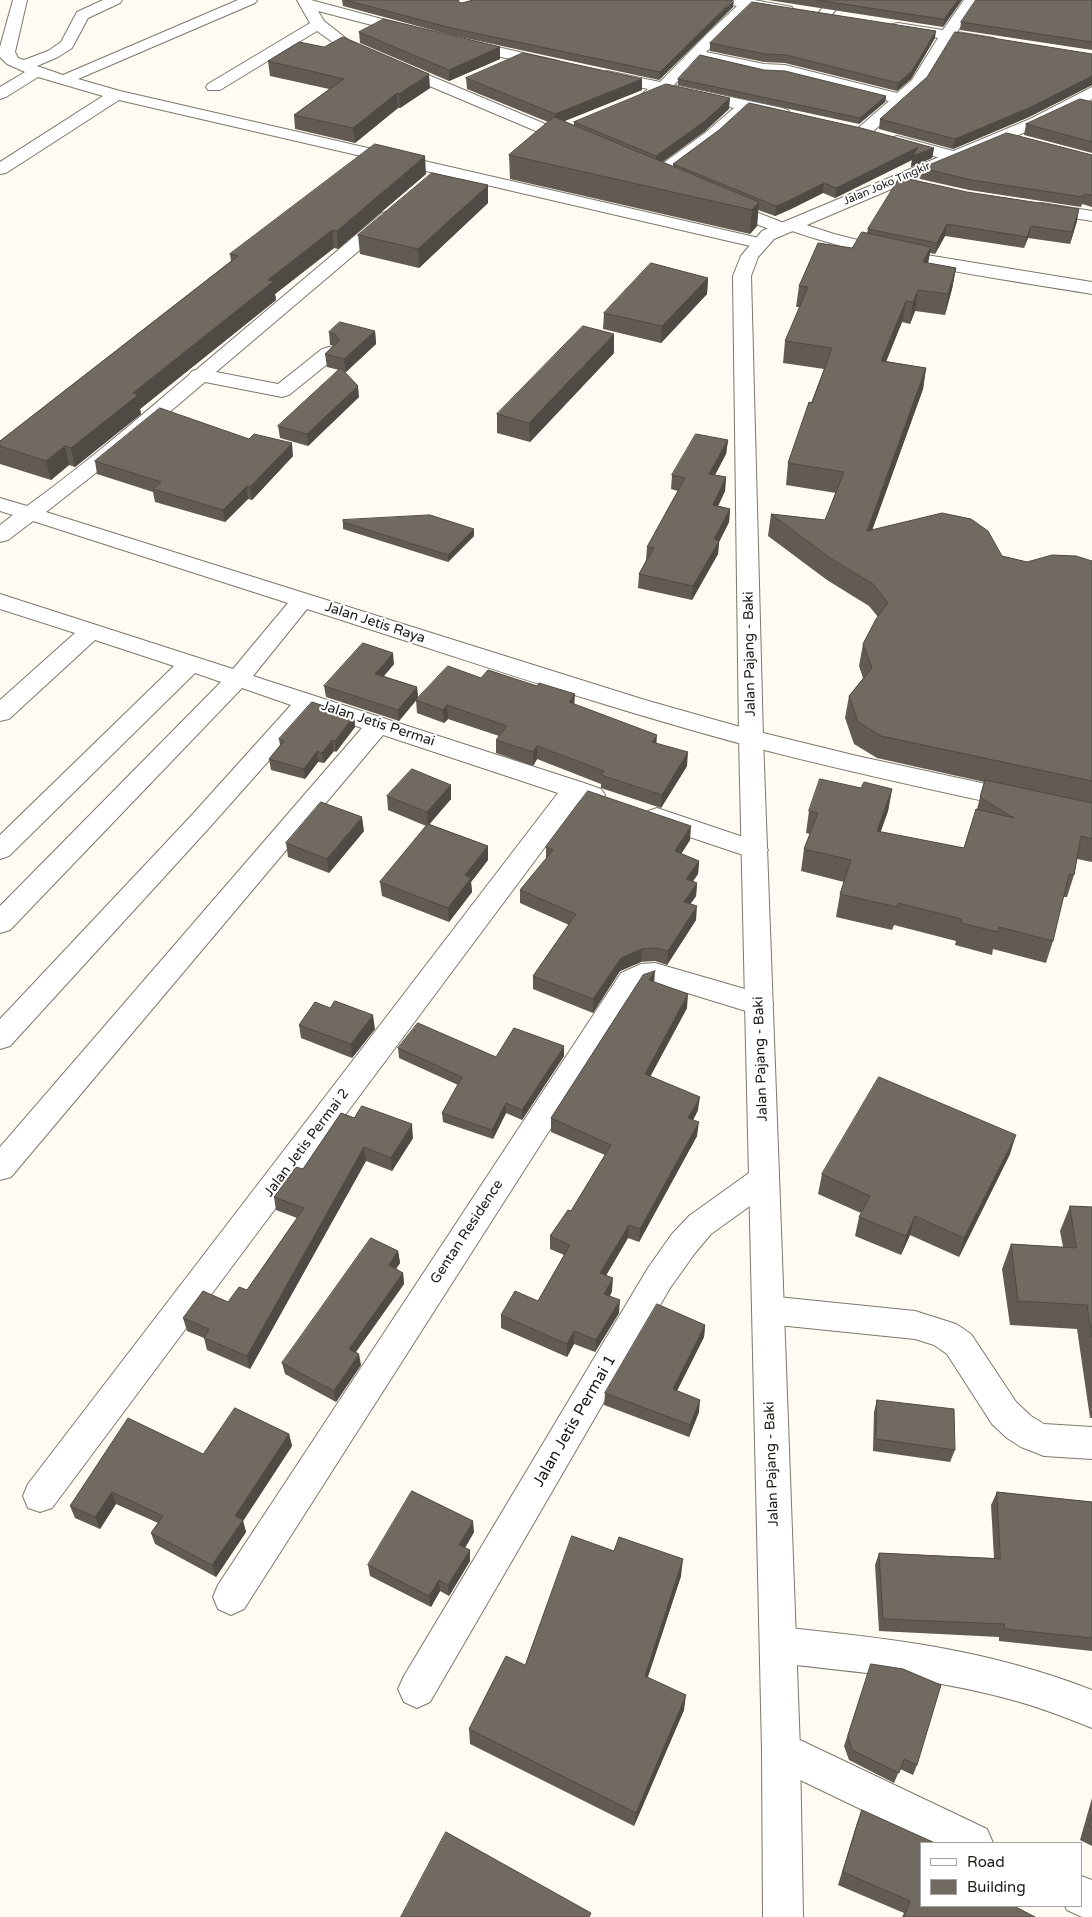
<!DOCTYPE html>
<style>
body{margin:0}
#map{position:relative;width:1092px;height:1917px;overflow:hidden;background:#fffbf2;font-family:"Varela Round",sans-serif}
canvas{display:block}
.legend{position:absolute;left:920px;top:1842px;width:162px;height:65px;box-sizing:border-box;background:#fff;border:1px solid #a4a3a2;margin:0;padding:6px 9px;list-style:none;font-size:15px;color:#1b1a16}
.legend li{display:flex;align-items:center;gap:10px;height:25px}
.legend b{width:25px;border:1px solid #a4a3a2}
</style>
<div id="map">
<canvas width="1092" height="1917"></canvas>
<ul class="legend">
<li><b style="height:6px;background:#fff"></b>Road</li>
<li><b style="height:14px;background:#716a61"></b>Building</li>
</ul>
</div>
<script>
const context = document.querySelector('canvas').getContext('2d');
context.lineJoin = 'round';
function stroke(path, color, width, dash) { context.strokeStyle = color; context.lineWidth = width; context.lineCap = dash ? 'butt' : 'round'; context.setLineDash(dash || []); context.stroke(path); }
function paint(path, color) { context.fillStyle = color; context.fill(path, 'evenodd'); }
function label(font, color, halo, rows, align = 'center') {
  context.font = font + ' "Varela Round",sans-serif'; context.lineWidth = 4; context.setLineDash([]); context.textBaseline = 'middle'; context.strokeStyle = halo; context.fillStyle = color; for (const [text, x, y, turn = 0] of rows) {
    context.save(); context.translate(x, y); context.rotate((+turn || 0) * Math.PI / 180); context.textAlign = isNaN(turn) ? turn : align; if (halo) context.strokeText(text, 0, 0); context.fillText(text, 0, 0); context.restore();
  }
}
const minor = new Path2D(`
 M13 0H27L15 52 18 58 24 60 48 51 61 42 77 12 103 0H122L120 3 88 18 72 48 58 57 37 66 63 75 238 0H257L255 3 78 79 120 91 759 238 765 239 768 243 765 247 759 248 119 100 6 173 0 174V162L103 96 38 77 6 97 0 99V87L25 72 7 64 0 57V47Z
 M297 0H311L419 29 421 32 419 35 414 36 318 11 324 21 352 43 581 139 583 142 581 145H569L342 49 317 31 220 90H208L206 87 208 84 310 23Z
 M721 0H754L787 6 792 7 794 10 792 13 787 14 751 8 706 52 764 64 785 65 897 93 912 80 938 38 893 30 891 27 893 24 898 23 943 30 964 0H978L957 32 994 38 997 41 994 44 989 46 951 40 924 86 869 135H857L855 132 857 129 889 101 785 75 764 74 699 59 674 85 782 108 788 110 790 113 788 116 782 118 749 111 717 139 663 180H651L649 176 651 172 705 133 734 108 666 93 649 100 643 98 641 95 648 89 602 79 599 76 602 73 607 71 660 82 707 34 737 6 723 3Z
 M829 0H844L828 19H818L816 16Z
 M463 39 558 61 561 64 558 67 553 69 458 47 455 44 458 41Z
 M897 136 957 152 959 156 957 160 951 161 891 144 889 141 891 138Z
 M723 199 784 223 791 220 834 234 902 251 1092 282V294C990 277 888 264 789 230L782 233 776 232 717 208 714 204 717 200Z
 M1042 203 1092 211V221L1036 212 1033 208 1036 204Z
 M388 212 394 213 397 217 394 221 216 372 278 384 322 349 329 347 336 349 339 353 336 357 289 395 282 397 205 382 120 454 46 512 645 700 751 730 857 756 1092 807V825C978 799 862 776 749 746 600 706 454 656 307 609L253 676 584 783 601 789 605 795 601 801 592 804 580 800 52 1508 40 1512 28 1508 23 1496 28 1484 558 793 383 735 11 1177 0 1180V1147L362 728 312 712 209 828 10 1046 0 1049V1019L191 816 291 705 242 688 10 930 0 933V906L221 682 195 673 9 856 0 859V835L174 666 95 640 9 719 0 721V700L75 633 0 609V594L233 669 288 603 33 521 8 540 0 542V525L13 515 0 511V498L27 506C84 465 136 420 189 375L192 371 196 370 382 213Z
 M657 808 764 844 768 850 764 856 755 859 648 823 644 817 648 811Z
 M655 963 769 996 773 1004 769 1012 759 1015 655 983 646 984 641 987 244 1609 231 1615 218 1609 213 1597 218 1585 621 973 641 964Z
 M764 1166 775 1170 779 1179 775 1188 711 1234 695 1253 670 1288 430 1702 417 1708 404 1702 398 1689 404 1676 648 1268 672 1234 689 1216 753 1170Z
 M768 1296 915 1311 956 1324 971 1334 1016 1402 1031 1416 1044 1424 1092 1427V1459L1044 1456 1021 1447 1007 1438 992 1424 947 1354 934 1345 915 1339 768 1324 757 1320 752 1310 757 1300Z
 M778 1627C889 1638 987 1649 1092 1690V1728C1067 1718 1042 1708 1016 1701 939 1679 858 1672 778 1663L765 1658 760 1645 765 1632Z
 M781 1731 987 1829 993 1843H931L767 1764 762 1750 767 1736Z
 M1081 1876 1092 1880V1917H1082L1067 1910 1065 1906H1081Z`);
const major = new Path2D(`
 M1092 87V99L1042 125 774 239 758 257 751 276 763 738 800 1750 803 1917H763L762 1750 739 738 733 276 741 256 762 231 1030 119Z`);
const wall = new Path2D(`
 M342 0H460L458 2 462 3 733 7 659 80 451 35 343 6Z
 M768 0H962L943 27Z
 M1092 0V50L960 30 961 22Z
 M359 32 500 47V59L449 81 360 43Z
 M935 38 911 79 897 91 785 63 764 62 710 51V43Z
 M1092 54V85L1029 117 953 149 879 129 880 119Z
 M268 61 430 88 400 108H398L355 143 295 129 294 115 329 89 270 76Z
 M764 70 886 96 885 102 859 124 678 85V79Z
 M466 78 642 79V90L564 121 574 126V122L729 109 704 132 662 162 673 167V164L934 148 932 158 911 167 912 160 835 198 823 193 791 209 775 216 758 210 757 226 750 234 510 179 509 155 548 122 467 89Z
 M1092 102V153L1024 135 1026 124Z
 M1092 155V207L1082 204 1081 207 969 190 920 179 922 168Z
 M426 174 338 249 334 248 275 294 276 300 140 409 141 414 75 467 69 465 51 480 0 464V441L231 261 230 254Z
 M900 177 1077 221 1070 244 1028 238 1024 248 945 236 935 254 930 253 928 263 956 268 952 289 945 315 915 311 910 324 902 322 886 361 926 368 923 389 872 530 1002 556 1027 562 1092 561V862L1077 859 1074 875 1067 897H1063L1053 941 1046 963 993 949 992 955 955 945 956 941 894 925 892 930 836 917 840 894 844 882 801 871 804 849 810 834 806 833 809 811 861 788 892 789 888 811 880 832 964 848 977 809 984 782 877 758 854 744 845 718 849 696 863 678 859 666 863 644 878 617 869 606 827 580 768 536 771 514 825 520 836 493 786 485 788 463 824 369 783 363 785 341 800 307H796L799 286 852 248 867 233 868 229Z
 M488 203 419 268 360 254 358 235Z
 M708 278 707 294 661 343 603 329 604 313Z
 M375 331 376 344 346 372H345L359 397 308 446 280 438 278 426 339 370 327 367 325 354 333 346 330 345 329 332Z
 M614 353 530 442 497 433V414Z
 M728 440 726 454 715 475 726 477 725 491 718 506 730 509 729 522 719 542 718 554 692 600 638 588 639 574 646 560 647 547 678 491 671 489 672 475Z
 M293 456 252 500 248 499 225 522 155 502 153 492 97 474 95 461Z
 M343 522 474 536 448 562 343 529Z
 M394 664 384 676 417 687 418 698 399 721 326 697 324 686Z
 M481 678 574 704 657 743 687 766 661 808 601 788V784L537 759 533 766 496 753V740L499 736 448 719 444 723 417 713 416 700Z
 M354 716 355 727 336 752 334 751 324 763 318 762 305 779 271 770 269 759 280 745 279 739Z
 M451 785V799L429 824 488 846V860L471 882 472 892 449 922 382 896 380 882 426 826 388 810 387 796Z
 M364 831 329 873 288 857 286 843Z
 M690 840 681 854 699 861 698 874 693 881 697 883 696 896 690 904 696 920 667 965 655 961 641 962 620 971 593 1013 533 989V976L569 925 520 903V890L546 859V847Z
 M654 982 687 1008 650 1077 698 1110 693 1120 697 1136 639 1242 628 1238 606 1275 612 1291 610 1296 619 1313 595 1352 574 1344 567 1357 501 1328V1315L538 1301 564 1255 550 1249V1236L571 1211 605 1155 551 1132V1118Z
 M299 1025 375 1029 352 1058 301 1038Z
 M398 1048 496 1057 564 1056 522 1120 506 1113 493 1139 443 1122 442 1113 458 1085 399 1058Z
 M341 1113 413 1138 392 1171 366 1161 250 1369 207 1350 204 1338 187 1331 183 1318 228 1302 247 1290 297 1218 276 1210 274 1197 303 1169Z
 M1010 1154 959 1257 910 1235 901 1255 855 1236 859 1217 861 1213 818 1194 822 1174Z
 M1070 1206 1092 1207V1418H1090L1077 1329 1010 1325 1002 1269 1011 1244 1063 1247 1060 1231Z
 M398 1251 400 1263 396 1269 403 1273 404 1284 356 1352 361 1365 336 1402 285 1374 282 1363Z
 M705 1325 704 1337 677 1391 699 1412 689 1437 604 1405 605 1393Z
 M877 1400 955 1450 950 1462 873 1451 874 1412Z
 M289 1434 292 1446 243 1521 246 1532 216 1577 155 1544 151 1533 158 1523 116 1504 100 1529 75 1518 70 1506 203 1454Z
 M997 1492 1092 1502V1651L999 1641V1637L879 1631 875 1565 879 1553 994 1558 991 1505Z
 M474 1532 465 1548 470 1561 449 1596 440 1591 431 1607 370 1576 368 1565Z
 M681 1576 648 1677 684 1710 634 1826 470 1744 469 1729 525 1665Z
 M871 1664 917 1765 913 1775 900 1769 894 1783 849 1760 844 1746Z
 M1092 1798V1846L1080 1840Z
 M862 1810 921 1906 1035 1917H902L904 1913 838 1885 857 1823Z`);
const shadedWall = new Path2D(`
 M734 0 733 7 659 80 660 72Z
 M958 0H962L943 27 944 19Z
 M936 31 935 38 911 79 897 91 898 83Z
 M500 47V59L449 81V70Z
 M429 74 430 88 400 108 399 94Z
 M1092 76V85L1029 117 953 149 955 139Z
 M642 79V90L555 125V114Z
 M397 93 398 108 355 143 353 128Z
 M886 96 885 102 859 124 860 118Z
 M730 98 729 109 704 132 656 167V156Z
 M918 147 934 148 932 158 911 167 912 160 835 198 836 188Z
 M425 156 426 174 338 249 337 231Z
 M824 183 823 193 791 209 775 216 776 206Z
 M488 185V203L419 268 418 249Z
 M759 202 757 226 750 234 752 210Z
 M1079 209 1077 221 1070 244 1072 232Z
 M947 224 945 236 935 254 937 243Z
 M1031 226 1028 238 1024 248 1027 237Z
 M332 230 334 248 275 294 276 300 140 409 141 414 75 467 71 448 133 393 268 280Z
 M931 247 927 268 923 262Z
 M956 268 952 289 945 315 948 294Z
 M708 278 707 294 661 343 662 326Z
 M918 290 915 311 910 324 913 302Z
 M906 301 902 322 878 382 881 361Z
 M375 331 376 344 346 372 344 359Z
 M614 334V353L530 442 529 423Z
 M926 368 923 389 864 553 867 531Z
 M358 386 359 397 308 446 307 434Z
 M728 440 726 454 708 488 709 474Z
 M292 443 293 456 252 500 250 487Z
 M65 446 69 465 51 480 46 461Z
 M726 477 725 491 712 519 713 505Z
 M247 486 248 499 225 522 223 510Z
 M730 509 729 522 719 542 718 554 692 600 693 586 714 539Z
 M474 529V536L448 562V555Z
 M393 653 394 664 376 685 375 674Z
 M417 687 418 698 399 721 398 710Z
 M575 694 574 708 569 702Z
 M447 705 448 719 444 723 443 710Z
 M354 716 355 727 336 752 335 741Z
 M657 735 656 749 652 742Z
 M332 740 334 751 324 763 322 753Z
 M537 746V759L533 766V752Z
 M317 751 318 762 305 779 304 769Z
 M688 752 687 766 661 808 662 795Z
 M451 785V799L428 826 427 812Z
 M892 789 888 811 873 854 877 831Z
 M362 817 364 831 329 873 327 859Z
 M691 826 690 840 674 865 675 851Z
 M488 846V860L471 882 472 892 449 922 448 908 465 875Z
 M699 861 698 874 685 892 686 879Z
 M697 883 696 896 683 915 684 902Z
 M697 906 696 920 667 965 668 951Z
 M642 949 641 962 620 971 593 1013V999L621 958Z
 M655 971 654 985 649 980Z
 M688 994 687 1008 644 1088 645 1074Z
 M373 1015 375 1029 352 1058 351 1044Z
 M564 1046V1056L522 1120V1110Z
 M700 1097 698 1110 687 1132 688 1118Z
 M506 1103V1113L493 1139 492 1130Z
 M699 1122 697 1136 639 1242 640 1229Z
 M412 1124 413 1138 392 1171 391 1158Z
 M1016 1135 1010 1154 959 1257 964 1238Z
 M364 1147 366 1161 250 1369 247 1356Z
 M915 1216 910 1235 901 1255 906 1236Z
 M629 1225 628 1238 600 1286V1273Z
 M398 1251 400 1263 391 1276 389 1265Z
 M403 1273 404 1284 350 1360 349 1349Z
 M613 1278 612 1291 604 1307V1294Z
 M620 1300 619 1313 595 1352 596 1340Z
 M705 1325 704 1337 671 1402 673 1389Z
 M574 1331V1344L567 1357V1344Z
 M359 1354 361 1365 336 1402 334 1391Z
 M700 1400 699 1412 689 1437 690 1425Z
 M289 1434 292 1446 243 1521 246 1532 216 1577 212 1565 235 1516Z
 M112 1492 116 1504 100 1529 95 1517Z
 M473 1521 474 1532 460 1556 459 1545Z
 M470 1550V1561L449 1596 448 1585Z
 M683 1559 681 1576 643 1691 645 1676Z
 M439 1580 440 1591 431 1607 429 1596Z
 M686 1695 684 1710 634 1826 636 1813Z`);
const building = new Path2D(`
 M346 0H457L458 2 462 3 473 0H733L660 72 451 28Z
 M817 0H958L944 19Z
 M976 0H1092V42L961 22Z
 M752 2 936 31 912 71 898 83 786 55 765 54 710 43Z
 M384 19 500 47 449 70 359 32Z
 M955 32 1092 54V76L1031 107 955 139 880 119 927 77Z
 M343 37 429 74 399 94 397 93 353 128 294 115 344 79 268 61 299 42 324 47Z
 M523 53 642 79 555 114 466 78Z
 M700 55 764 70 785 71 886 96 860 118 678 79Z
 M666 84 730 98 705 121 656 156 574 122Z
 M1080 99 1092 102V142L1026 124Z
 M749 103 861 128 934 148 913 156 918 147 836 188 824 183 792 199 776 206 673 164 719 130Z
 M554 117 759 202 752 210 509 155Z
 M1007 133 1092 155V195L1084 194 1083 197 971 180 922 168Z
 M375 144 425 156 337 231 332 230 268 280 274 281 133 393 138 395 71 448 65 446 46 461 0 446V441L238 256 230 254Z
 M432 173 488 185 418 249 358 235Z
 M900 177 967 192 1079 209 1072 232 1031 226 1027 237 947 224 937 243 868 229Z
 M862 232 931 247 923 262 956 268 948 294 918 290 913 302 906 301 881 361 926 368 867 531 942 513 971 519 988 531 1002 556 1027 562 1052 555 1076 556 1092 561V781L881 736 858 722 849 696 872 668 863 644 876 619 888 603 873 584 830 558 771 514 825 520 844 472 788 463 809 402 812 403 832 348 785 341 808 287 799 286 818 243 852 248Z
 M651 263 708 278 662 326 604 313Z
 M340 322 375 331 344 359 325 354 339 341 336 335 329 332Z
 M583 326 614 334 529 423 497 414Z
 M341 368 358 386 307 434 278 426Z
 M160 408 249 439 254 434 292 443 250 487 247 486 223 510 153 489 161 482 95 461Z
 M696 434 728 440 709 474 726 477 713 505 730 509 714 539 719 541 693 586 639 574 654 548 647 547 685 478 672 475Z
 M430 515 474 529 448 555 343 522V520Z
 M363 643 393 653 375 674 417 687 398 710 324 686Z
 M448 666 481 678 488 670 537 686 539 683 575 694 569 702 657 735 652 742 688 752 662 795 601 775 604 771 537 746 533 752 496 740 507 726 447 705 443 710 416 700Z
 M312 702 354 716 335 741 332 740 322 753 317 751 304 769 269 759 284 741 279 739Z
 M412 769 451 785 427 812 387 796Z
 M820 779 861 788 864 782 892 789 877 831 964 848 976 809 1014 818 980 797 985 780 1092 803V839L1081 836 1074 875 1069 874 1053 941 999 927 998 932 961 923 962 919 898 903 897 907 840 894 851 860 804 849 818 813 809 811Z
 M588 791 691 826 675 851 699 861 686 879 697 883 684 902 697 906 668 951 656 948 642 949 621 958 593 999 533 976 576 914 520 890 553 850 546 847Z
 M321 802 362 817 327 859 286 843Z
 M428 824 488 846 465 875 471 878 448 908 380 882Z
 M655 971 649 980 688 994 645 1074 700 1097 688 1118 699 1122 640 1229 629 1225 600 1273 613 1278 604 1294 620 1300 596 1340 574 1331 567 1344 501 1315 515 1291 538 1301 570 1245 550 1236 568 1210 571 1211 611 1145 551 1118 643 975Z
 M335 1001 373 1015 351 1044 299 1025 315 1002 330 1008Z
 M418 1023 496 1057 514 1028 564 1046 522 1110 506 1103 492 1130 442 1113 462 1077 398 1048Z
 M879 1077 1016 1135 964 1238 915 1216 906 1236 859 1217 870 1196 822 1174Z
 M362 1106 412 1124 391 1158 364 1147 247 1356 204 1338 209 1329 183 1318 203 1291 228 1302 239 1287 247 1290 304 1208 274 1197 296 1167 303 1169 341 1113 354 1118Z
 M1070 1206 1092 1207V1337L1087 1305 1018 1301 1011 1244 1076 1248Z
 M371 1238 398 1251 389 1265 403 1273 349 1349 359 1354 334 1391 282 1363Z
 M657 1304 705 1325 673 1389 700 1400 690 1425 605 1393Z
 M877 1400 954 1409 955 1450 876 1439Z
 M235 1408 289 1434 235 1516 243 1520 212 1565 151 1533 163 1516 112 1492 95 1517 70 1506 128 1418 203 1454Z
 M412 1491 473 1521 459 1545 470 1550 448 1585 439 1580 429 1596 368 1565Z
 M997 1492 1092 1502V1638L1005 1629 1004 1624 883 1619 879 1553 1000 1559Z
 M572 1536 614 1551 619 1537 683 1559 645 1676 686 1695 636 1813 469 1729 506 1656 525 1665Z
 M871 1664 903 1669 941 1685 917 1765 904 1759 899 1773 852 1750 848 1736Z
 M862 1810 935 1843H921V1906H1014L1035 1917H904L910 1901 843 1872Z
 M1092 1817V1828L1089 1826Z
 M446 1832 591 1913 589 1917H401Z`);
const farStreetnames = [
 ["Jalan Joko Tingkir",887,184,-23]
];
const streetNames = [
 ["Jalan Jetis Raya",375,623,18],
 ["Jalan Pajang - Baki",750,654,-91],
 ["Jalan Jetis Permai",378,724,18],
 ["Jalan Pajang - Baki",761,1059,-92],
 ["Jalan Jetis Permai 2",307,1143,-53],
 ["Gentan Residence",467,1232,-57],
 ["Jalan Pajang - Baki",772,1464,-92]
];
const nearStreetnames = [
 ["Jalan Jetis Permai 1",575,1421,-60]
];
stroke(minor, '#7c786d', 2);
stroke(major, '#7c786d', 2);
paint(minor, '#fff');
paint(major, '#fff');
paint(wall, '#615b53');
paint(shadedWall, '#4f4a44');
paint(building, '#716a61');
stroke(building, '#4f4a44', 1);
label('11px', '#1b1a16', '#fff', farStreetnames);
label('14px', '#1b1a16', '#fff', streetNames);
label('16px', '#1b1a16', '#fff', nearStreetnames);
</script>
